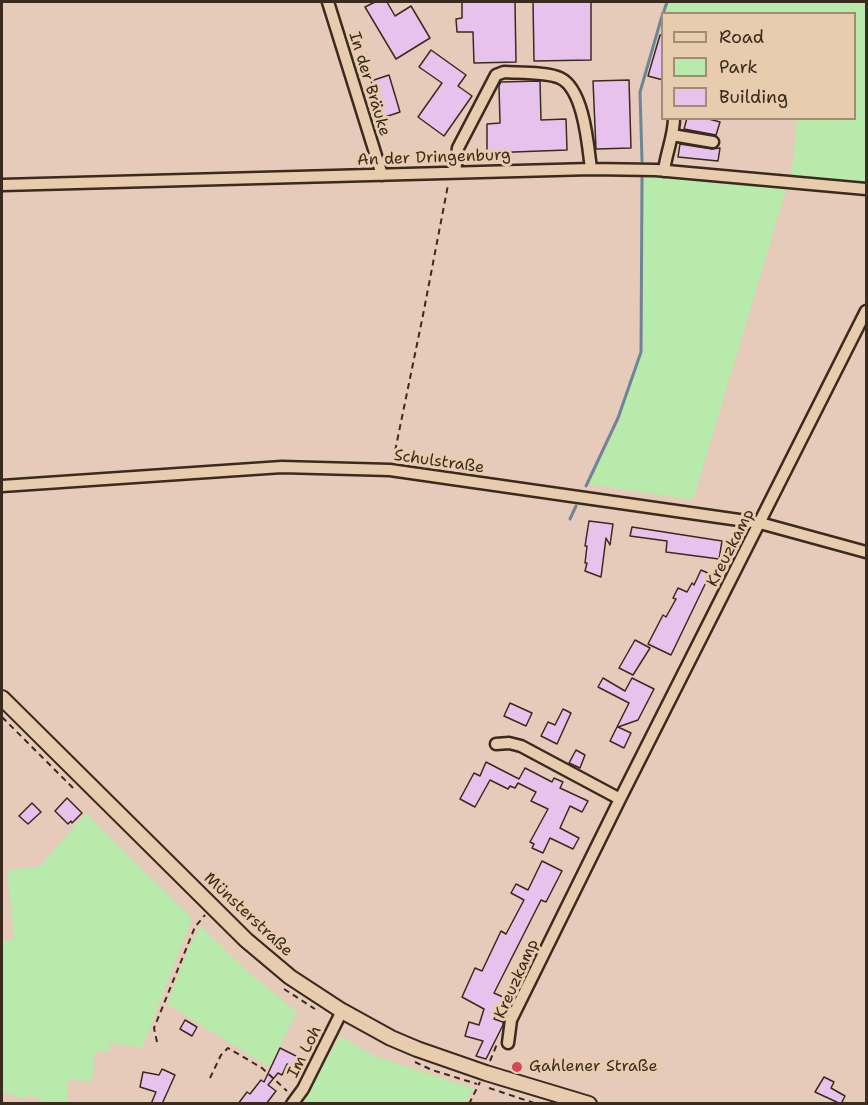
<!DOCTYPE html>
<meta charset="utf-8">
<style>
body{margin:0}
#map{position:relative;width:868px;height:1105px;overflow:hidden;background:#e7cbba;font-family:"Shantell Sans",sans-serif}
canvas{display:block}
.frame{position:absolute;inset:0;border:3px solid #3b2a1e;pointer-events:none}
.legend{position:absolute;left:661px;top:12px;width:195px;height:108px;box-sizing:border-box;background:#e7cdae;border:2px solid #a28c74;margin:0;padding:8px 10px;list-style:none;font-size:18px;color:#3b2a1e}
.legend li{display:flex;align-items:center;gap:12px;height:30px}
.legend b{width:30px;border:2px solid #a28c74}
</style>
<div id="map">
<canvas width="868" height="1105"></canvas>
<div class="frame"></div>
<ul class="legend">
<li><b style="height:8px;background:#e7cdae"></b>Road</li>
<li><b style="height:16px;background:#b7eaab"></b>Park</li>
<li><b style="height:16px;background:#e7c2ec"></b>Building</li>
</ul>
</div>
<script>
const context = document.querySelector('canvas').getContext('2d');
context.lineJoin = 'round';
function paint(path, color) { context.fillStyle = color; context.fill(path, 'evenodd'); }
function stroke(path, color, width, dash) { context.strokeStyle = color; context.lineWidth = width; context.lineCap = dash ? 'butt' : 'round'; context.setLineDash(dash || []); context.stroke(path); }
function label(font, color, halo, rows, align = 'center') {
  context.font = font + ' "Shantell Sans",sans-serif'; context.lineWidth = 6; context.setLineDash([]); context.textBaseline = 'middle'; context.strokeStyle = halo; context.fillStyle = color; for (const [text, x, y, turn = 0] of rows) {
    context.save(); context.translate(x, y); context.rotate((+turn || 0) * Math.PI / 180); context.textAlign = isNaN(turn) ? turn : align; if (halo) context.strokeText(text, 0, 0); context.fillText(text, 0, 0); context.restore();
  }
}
const green = new Path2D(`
 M668 2H866V183L791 177 797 119 854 118V14H664Z
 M644 177 787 187 693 500 589 484 619 421 643 351Z
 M86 813 192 918 142 1048 109 1042V1051H95L92 1081 67 1080V1103H48L28 1094 26 1099 2 1092V942L14 938 7 870 40 866Z
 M201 926 248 972 297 1012 269 1067 167 1004 189 947Z
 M340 1036 374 1056 473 1088 465 1103H302Z`);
const stream = new Path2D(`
 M663 14 667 2
 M642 161 640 92 662 16
 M586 486 618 418 641 352 642 178
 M570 519 576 506`);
const building = new Path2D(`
 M375 2H387L395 16 411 6 430 38 396 59 365 7Z
 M462 2H515L516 62 474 63 473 32H457L456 19 462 18Z
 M533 2H591V60L534 61Z
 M660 35H663V80L648 76Z
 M431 50 466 75 458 86 472 96 444 136 418 117 442 83 419 67Z
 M389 75 400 112 382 118 371 81Z
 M629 80 631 148 596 149 593 81Z
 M540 81 541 120 566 119 567 150 487 153V124L500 123 499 86 501 82Z
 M687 118H705L720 122 716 135 684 129Z
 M680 144 712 149 720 148 718 161 678 157Z
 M589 521 613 524 610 545 606 538 601 577 585 571 587 563H585L587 546H585Z
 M632 527 722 541 719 559 666 552 667 541 630 536Z
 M701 570 710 574 671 655 648 644 663 615 666 617 676 599 673 598 678 588 687 592 692 583 694 585Z
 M635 640 650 648 633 675 619 668Z
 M603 678 625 691 632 678 654 689 638 720 618 727 631 733 624 748 610 741 629 703 598 687Z
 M510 703 532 713 526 726 504 716Z
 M563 709 571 713 557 744 541 736 548 722 555 725Z
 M576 750 585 755 580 768 569 763Z
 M486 762 519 779 525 768 552 782 554 778 563 782 560 788 588 801 582 812 570 806 560 828 579 838 573 849 550 838 543 853 532 848 534 844 530 842 548 809 531 801 536 792 518 783 515 788 510 786 508 789 490 780 475 807 460 799 474 773 480 776Z
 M67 798 82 813 72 823 71 821 68 824 55 811Z
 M32 803 41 812 28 824 19 816Z
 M542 861 562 871 546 902 541 900 494 993 505 998 494 1019 503 1022V1025L486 1059 476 1056 483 1041 465 1036 469 1022 479 1025 484 1009 462 997 475 968 482 971 501 931 506 934 524 900 511 893 516 884 528 890Z
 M185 1020 197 1027 192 1036 180 1029Z
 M280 1048 302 1059 297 1069 287 1064 282 1075 278 1073 268 1085 276 1091 266 1104H238L247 1092 250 1094 261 1080 264 1082Z
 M162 1069 175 1075 162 1104H151L156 1092 140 1087 143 1072 159 1075Z
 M824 1077 834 1082 831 1088 845 1096 841 1104 815 1092Z`);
const path = new Path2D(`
 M393 461 423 315 448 185
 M2 717 76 791
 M284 989 315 1009
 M157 1042 154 1028 195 927 205 915
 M490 1061 497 1044
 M415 1062 432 1070 477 1084
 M210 1078 221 1055 228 1048 262 1068 287 1091
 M489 1088 537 1104
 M469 1104 480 1082`);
const minor = new Path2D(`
 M328 2 382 175
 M672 135 713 142
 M664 171C666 153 674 136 674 118
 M455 172 458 148 496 75 504 72C519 73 547 72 560 78 584 89 588 146 591 169
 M2 185 591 169 656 170 866 189
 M2 486 282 467 390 470 760 523 866 552
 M496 744 509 743 521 746 620 799
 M508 1043 511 1020 620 799 866 311
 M292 1104 303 1089 342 1011`);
const major = new Path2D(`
 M2 698 246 940 290 977 342 1011 391 1038 417 1049 486 1073 589 1104`);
const markers = [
 [517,1067,6,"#d1495b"]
];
const streetNames = [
 ["In der Bräuke",369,84,73],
 ["An der Dringenburg",434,158,-2],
 ["Schulstraße",439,462,8],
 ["Kreuzkamp",731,548,-63],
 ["Münsterstraße",248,915,43],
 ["Kreuzkamp",517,979,-66],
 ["Im Loh",305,1052,-63]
];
const poiNames = [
 ["Gahlener Straße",529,1067]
];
paint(green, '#b7eaab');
stroke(stream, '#6c8698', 3);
paint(building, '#e7c2ec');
stroke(building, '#3b2a1e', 1.5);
stroke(minor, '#3b2a1e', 15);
stroke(major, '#3b2a1e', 18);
stroke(path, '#3b2a1e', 2, [6, 4.5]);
stroke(minor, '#e7cdae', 10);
stroke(major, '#e7cdae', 14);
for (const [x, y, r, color] of markers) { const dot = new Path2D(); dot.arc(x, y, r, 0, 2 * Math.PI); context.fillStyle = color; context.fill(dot); stroke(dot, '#e7cdae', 2); }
label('16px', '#3b2a1e', '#e7cdae', streetNames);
label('16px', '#3b2a1e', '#e7cdae', poiNames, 'left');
</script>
